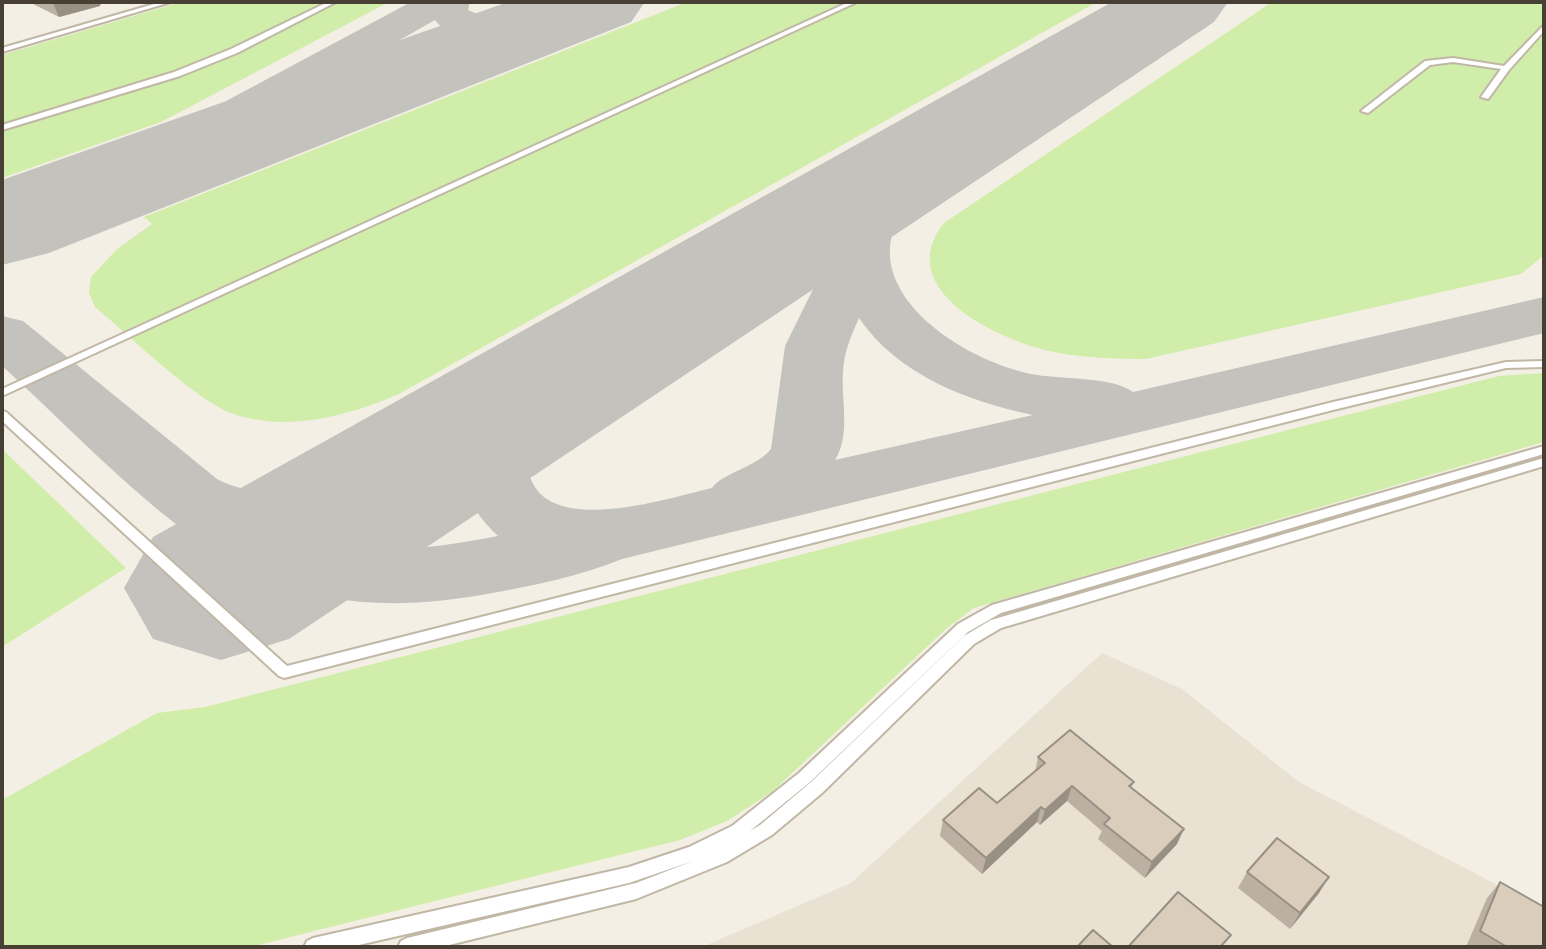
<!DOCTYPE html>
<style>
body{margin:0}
#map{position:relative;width:1546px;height:949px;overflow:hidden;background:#f4efe5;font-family:Arial,sans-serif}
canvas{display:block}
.frame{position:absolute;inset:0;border:4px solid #473f34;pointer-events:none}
</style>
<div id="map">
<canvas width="1546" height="949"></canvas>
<div class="frame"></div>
</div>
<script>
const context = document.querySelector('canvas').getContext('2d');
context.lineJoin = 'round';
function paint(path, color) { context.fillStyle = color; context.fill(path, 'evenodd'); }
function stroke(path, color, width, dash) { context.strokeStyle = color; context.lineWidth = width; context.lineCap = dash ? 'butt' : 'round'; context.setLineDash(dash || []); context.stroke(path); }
const residential = new Path2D(`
 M1102 653 1182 689 1299 782 1544 909V947H702L851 883Z`);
const green = new Path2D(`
 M181 2H389L161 122 2 178V55Z
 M687 2H1097L399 394C348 416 286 433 231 413 193 398 129 335 95 307L89 293 91 277 117 249 152 224 144 217Z
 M1272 2H1544V255L1521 274 1146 359C1117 359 1088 358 1059 353 1006 344 889 292 944 223Z
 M1544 373V442L974 608 947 628 772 792 727 821 680 840 250 947H2V800L157 713 205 707 1499 376Z
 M2 449 126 568 2 647Z`);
const taxiway = new Path2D(`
 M411 2H470L468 10 480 15H511L572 2 583 5 588 13C569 41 456 51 435 20L124 197 106 201 89 197 92 201C76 223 28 246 2 252V214C29 200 52 182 83 190L81 186 88 175Z
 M893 163 911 167 918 178C909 198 892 225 890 247 885 313 980 366 1037 375 1062 379 1114 377 1133 392L1544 297V333L622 559C581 576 531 586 487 594 414 607 342 609 271 581 177 545 78 434 2 366V316L23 321 217 479C262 504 323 485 366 465 381 458 400 445 418 445 425 445 434 450 442 452L452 468 442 484 393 510 309 536C366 559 440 547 498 536 479 518 458 490 458 462 457 422 504 373 545 371 552 370 561 374 569 376L578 390C566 408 545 414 534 431 526 443 526 459 529 473 545 539 668 498 712 488 722 473 757 467 771 449L785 346 868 178 875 167ZM859 318C898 375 967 401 1033 415L835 460C851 435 841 401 843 372 844 352 851 336 859 318Z`);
const runway = new Path2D(`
 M508 2H645L631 22 49 253 2 265V180Z
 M1112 2H1228L1214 22 289 639 221 660 153 639 124 588 153 537Z`);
const service = new Path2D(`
 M161 2H171L2 52V48Z
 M328 2H336L237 53 180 76 2 130V125L174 72 231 49Z
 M849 2H857L2 396V389Z
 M1544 25V31L1509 70 1488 99 1481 97 1501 69 1453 62 1430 65 1368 113 1361 111 1425 61 1453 58 1504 66Z
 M1544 361V367L1506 368 1333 410 284 678 279 676 2 421V411L6 412 287 666 1333 402 1506 362Z
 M1544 446V454L1001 613 968 632 809 783 750 831 760 825 810 783 964 636 991 620 1544 458V466L1001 628 974 644 822 793 772 835 727 862 636 899 441 947H398L401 941 407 938 636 883 693 861 629 883 350 947H304L307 941 313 938 629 867 689 847 732 826 799 773 958 624 992 605Z`);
const wall = new Path2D(`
 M29 2H101L100 6 59 17Z
 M1038 757 1134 782 1131 788 1177 844 1145 878 1098 839 1102 831 1067 801 1040 825 1037 822 982 874 940 836 943 820 997 803 1035 772Z
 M1247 872 1319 893 1290 929 1238 888Z
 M1500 882 1544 947H1466L1487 898Z`);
const shadedWall = new Path2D(`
 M55 2H101L100 6 59 17 53 3Z
 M1072 786 1067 801 1040 825 1045 810Z
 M1041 807 1037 822 982 874 986 858Z
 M1184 829 1177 844 1145 878 1152 862Z
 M1329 877 1319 893 1290 929 1300 913Z`);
const building = new Path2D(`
 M1070 730 1134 782 1129 786 1184 829 1152 862 1104 824 1110 818 1072 786 1045 810 1041 807 986 858 943 820 979 788 997 803 1045 763 1038 757Z
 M1277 838 1329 877 1300 913 1247 872Z
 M1500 882 1544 907V947H1507L1480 931Z
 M1178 892 1231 935 1220 947H1128Z
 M1093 930 1113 947H1077Z`);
paint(residential, '#e9e1d2');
paint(green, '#d0eda9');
paint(taxiway, '#c4c2bd');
paint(runway, '#c4c2bd');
stroke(service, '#c1b7a6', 4);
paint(service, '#fff');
paint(wall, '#bbb0a2');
paint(shadedWall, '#999084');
paint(building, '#dacdbc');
stroke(building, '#999084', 2);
</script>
